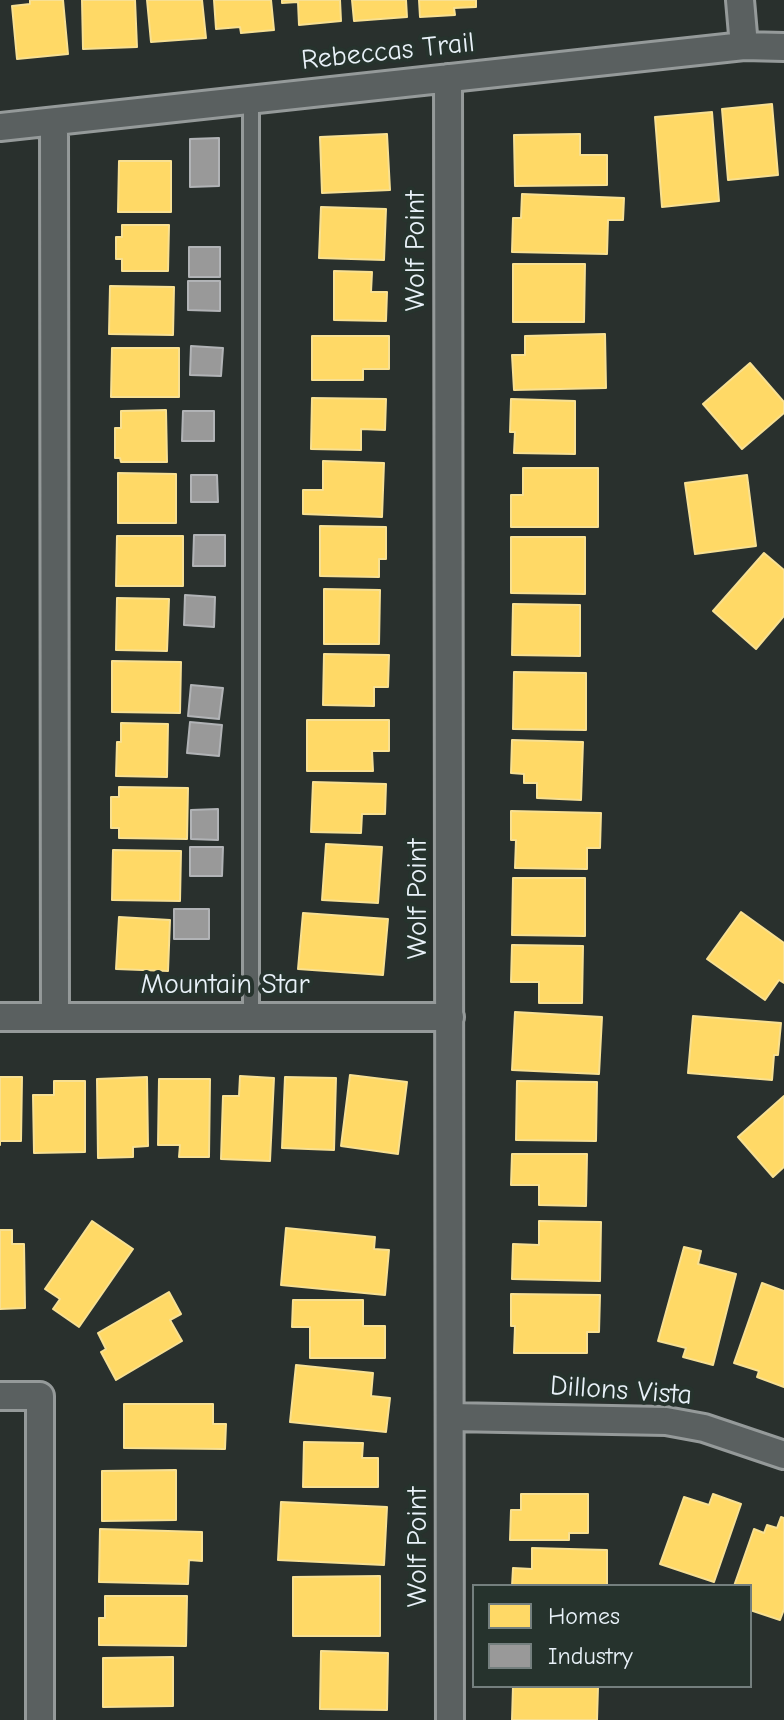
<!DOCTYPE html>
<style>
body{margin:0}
#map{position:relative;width:784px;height:1720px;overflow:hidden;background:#29302d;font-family:"Comic Neue",sans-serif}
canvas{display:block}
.legend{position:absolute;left:472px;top:1584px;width:280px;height:104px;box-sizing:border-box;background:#26332d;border:2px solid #747f7e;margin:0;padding:10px 14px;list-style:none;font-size:24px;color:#e8f1f8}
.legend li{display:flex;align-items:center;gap:16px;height:40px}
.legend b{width:40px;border:2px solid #747f7e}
</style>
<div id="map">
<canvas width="784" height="1720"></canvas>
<ul class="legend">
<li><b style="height:22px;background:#ffd966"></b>Homes</li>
<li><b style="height:22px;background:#999"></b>Industry</li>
</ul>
</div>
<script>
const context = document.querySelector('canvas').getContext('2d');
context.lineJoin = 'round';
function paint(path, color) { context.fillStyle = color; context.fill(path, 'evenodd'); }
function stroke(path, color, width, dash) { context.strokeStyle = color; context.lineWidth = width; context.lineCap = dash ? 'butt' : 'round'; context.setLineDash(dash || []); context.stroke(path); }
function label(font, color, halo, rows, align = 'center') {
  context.font = font + ' "Comic Neue",sans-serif'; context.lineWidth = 8; context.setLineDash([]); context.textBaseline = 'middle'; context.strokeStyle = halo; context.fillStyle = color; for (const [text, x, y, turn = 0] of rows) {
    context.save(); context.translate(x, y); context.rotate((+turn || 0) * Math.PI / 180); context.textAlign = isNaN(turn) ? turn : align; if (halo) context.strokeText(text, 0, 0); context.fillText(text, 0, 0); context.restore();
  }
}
const homes = new Path2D(`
 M30 0H63L68 54 17 59 12 6 30 4Z
 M82 0H135L137 47 83 49Z
 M147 0H202L206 38 151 42Z
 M214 0H271L274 30 241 33 240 27 216 29Z
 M282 0H340L341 21 299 25 298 2 282 3Z
 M352 0H406L407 17 354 21Z
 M419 0H476V7L454 8 455 15 420 17Z
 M772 104 778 175 728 180 722 109Z
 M712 112 719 201 662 207 655 117Z
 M387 134 390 190 322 193 320 137Z
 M580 134V155H607V185L515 186 514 135Z
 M119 161H171V212H118Z
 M522 194 624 198 623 220H608L607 254 512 252 513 218H521Z
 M321 207 386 209 384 260 319 258Z
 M122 225H169L168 271H122V259H116V237H122Z
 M513 264H585L584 322H513Z
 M334 271 372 272 371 292H387L386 321 334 320Z
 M110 286 174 287 173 335 109 334Z
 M605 334 606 388 514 390 512 355H525V336Z
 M312 336H389V369H363V380H312Z
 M112 348H179V397H111Z
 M750 363 784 402V413L742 449 703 404Z
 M312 398 386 399 385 430 361 429V450L311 449Z
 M511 399 575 401V454L514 453 515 432H510Z
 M166 410 167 462H121L120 458H115V428H121V411Z
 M323 461 384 463 382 517 303 514V490H323Z
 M523 468H598V527H511V495H523Z
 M118 473 176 474V523H118Z
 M747 475 756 546 695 554 685 483Z
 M320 526 386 527V559H379V577L320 576Z
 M117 536H183V586H116Z
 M511 537H585V594L511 593Z
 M764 553 784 570V616L756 649 713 611Z
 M324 589 380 590 379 644H324Z
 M117 598 169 599 167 651 116 650Z
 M513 604 580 605V656L512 655Z
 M324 654 389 655 388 687H374V706L323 705Z
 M112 661 181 662 180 713 112 712Z
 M514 672 586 673V730L513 729Z
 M307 720H389V751H372L373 771H307Z
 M121 723 168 724 167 777 116 776 117 742H121Z
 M512 740 583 742 581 800 537 798V783H524V774L511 773Z
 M313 782 386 784 385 814H362L361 833 311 832Z
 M119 787 188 788 187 839 119 838V828H111V797H119Z
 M511 811 601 813 600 848H587V869L515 868 516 840H511Z
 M326 844 382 847 378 903 322 900Z
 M113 850 181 851 180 901 112 900Z
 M513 878H585V936L512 935Z
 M741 912 784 943V983L779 980 765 1000 707 959Z
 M303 913 388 919 383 975 298 969Z
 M119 917 170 920 168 971 116 969Z
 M512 945 583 946 582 1003H539V982H511Z
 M515 1012 602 1017 599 1074 512 1070Z
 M693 1016 781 1023 778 1055H774L772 1080 688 1073Z
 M350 1075 407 1082 398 1154 341 1146Z
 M240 1076 274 1078 270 1161 221 1159 223 1096H239Z
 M0 1077H22L21 1141H0V1145Z
 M147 1077 148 1146 133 1147V1157L98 1158 97 1079Z
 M285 1077 336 1078 334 1150 282 1148Z
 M159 1079H210L209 1157H179L180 1145H158Z
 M54 1081H85V1152L34 1153 33 1095H54Z
 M517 1081 597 1082 596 1141 516 1140Z
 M784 1096V1167L773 1177 738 1137Z
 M512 1154H587L586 1206 539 1205V1185H511Z
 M92 1221 133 1249 79 1327 53 1309 60 1299 45 1289Z
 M539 1221 601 1222 600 1281 512 1279 513 1244 539 1245Z
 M286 1228 375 1237 374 1249 389 1250 385 1295 281 1285Z
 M0 1230H12V1244H24L25 1308 0 1309Z
 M684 1247 701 1251 698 1264 736 1274 713 1365 683 1357 686 1348 658 1341Z
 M762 1283 784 1291V1387L757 1377 759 1371 734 1363Z
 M169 1292 181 1314 170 1320 182 1341 116 1380 101 1352 106 1349 98 1333Z
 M511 1294 600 1295 599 1332H587V1353H514L515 1326H511Z
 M293 1300H363V1326H385V1358H310V1327H292Z
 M296 1365 373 1373 371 1396 390 1398 386 1432 290 1422Z
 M124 1404H213V1424H226L225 1449 124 1448Z
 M304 1442 363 1443 362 1458H378V1487H303Z
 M176 1470V1520L102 1521V1471Z
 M521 1494H588V1533H569V1540H510L511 1510H521Z
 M713 1494 741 1504 714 1582 660 1564 684 1497 709 1505Z
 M281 1502 387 1507 384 1565 278 1560Z
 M781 1517 784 1518V1609L780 1620 750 1610V1586H734L754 1529 764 1533 767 1525 777 1528Z
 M100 1529 202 1532V1561L189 1560 188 1584 99 1582Z
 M532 1548 607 1550V1586H512L513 1568 532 1569Z
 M380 1576V1636H293V1577Z
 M105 1596H187L186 1646 99 1645V1618H105Z
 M321 1651 388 1653 387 1710 320 1709Z
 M173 1657V1706L103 1707V1658Z
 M513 1686 598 1687 597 1720H512Z`);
const industry = new Path2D(`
 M219 138V186L190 187V139Z
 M189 247H220V277H189Z
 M188 281H220V311L188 310Z
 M191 346 223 348 221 376 190 375Z
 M183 411H214V441H182Z
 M191 475H217L218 502H191Z
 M194 535H225V566H193Z
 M185 595 215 597 214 627 184 625Z
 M191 685 223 688 219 719 188 716Z
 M190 722 222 725 219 756 187 753Z
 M218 809V840L191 839V810Z
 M190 847H223L222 876H190Z
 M174 909H209V939H174Z`);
const service = new Path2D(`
 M251 100V1018`);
const minor = new Path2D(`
 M740 0 744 46
 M448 78 450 1720
 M54 122 55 1017
 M0 127 744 46 784 47
 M0 1017H450
 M0 1396H40V1720
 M450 1417 666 1421 704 1428 784 1455`);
const streetNames = [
 ["Rebeccas Trail",388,52,-6],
 ["Wolf Point",416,251,-90],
 ["Wolf Point",418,899,-90],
 ["Mountain Star",225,985],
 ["Dillons Vista",621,1391,4],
 ["Wolf Point",418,1547,-90]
];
paint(homes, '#ffd966');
stroke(homes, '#f8e092', 2);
paint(industry, '#999');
stroke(industry, '#b1b3b6', 2);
stroke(service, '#959a9a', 20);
stroke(minor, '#959a9a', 32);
stroke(service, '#5a6060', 14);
stroke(minor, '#5a6060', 26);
label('28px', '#e8f1f8', '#26332d', streetNames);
</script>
